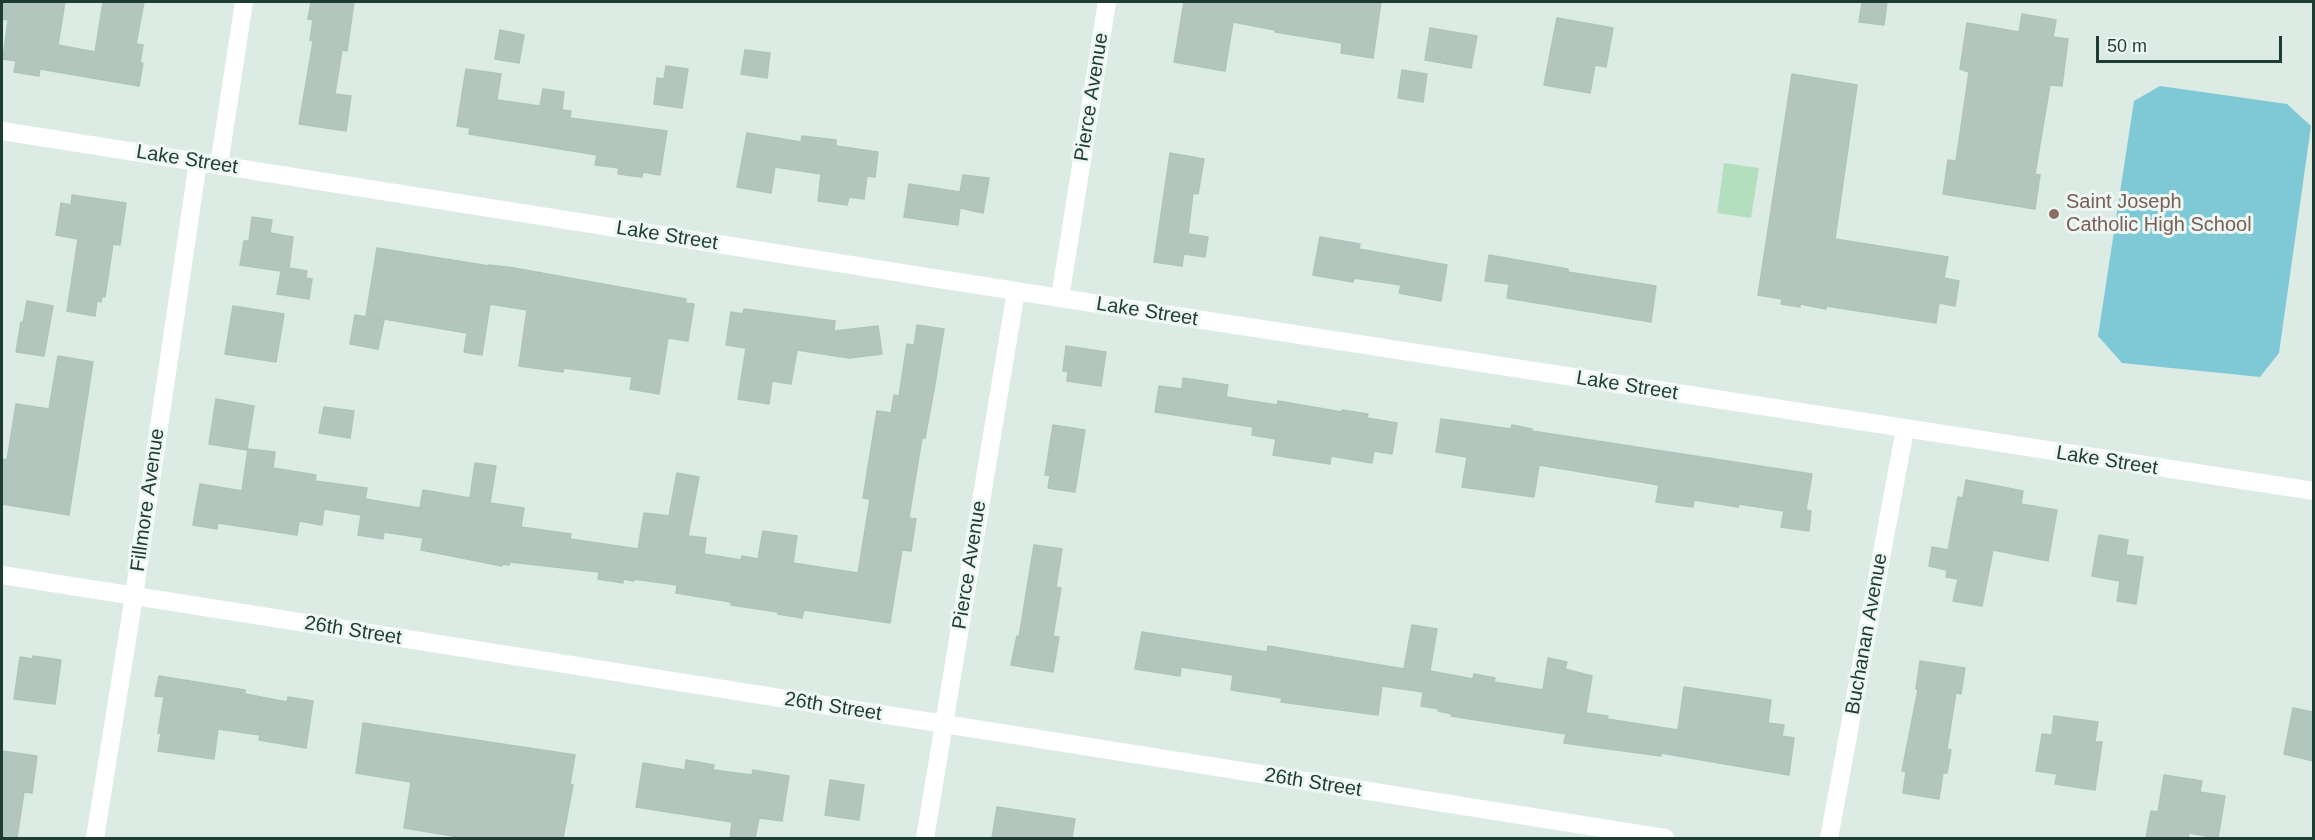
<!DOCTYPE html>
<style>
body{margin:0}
#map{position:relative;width:2315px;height:840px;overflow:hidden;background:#ddebe5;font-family:Arial,sans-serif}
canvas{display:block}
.frame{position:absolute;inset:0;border:3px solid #1e3c33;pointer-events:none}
.scale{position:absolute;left:2096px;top:36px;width:186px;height:27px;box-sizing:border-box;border:3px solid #1e3c33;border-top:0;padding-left:8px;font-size:18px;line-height:21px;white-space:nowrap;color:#1e3c33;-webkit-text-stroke:4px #eef7f3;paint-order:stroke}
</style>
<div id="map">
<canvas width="2315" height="840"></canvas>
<div class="frame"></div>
<div class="scale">50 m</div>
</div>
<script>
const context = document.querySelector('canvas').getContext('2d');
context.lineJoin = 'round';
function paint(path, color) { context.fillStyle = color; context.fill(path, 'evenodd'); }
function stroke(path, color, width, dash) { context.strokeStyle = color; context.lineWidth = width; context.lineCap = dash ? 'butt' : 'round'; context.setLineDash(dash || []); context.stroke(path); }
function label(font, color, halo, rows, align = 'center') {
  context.font = font + ' Arial,sans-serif'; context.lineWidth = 6; context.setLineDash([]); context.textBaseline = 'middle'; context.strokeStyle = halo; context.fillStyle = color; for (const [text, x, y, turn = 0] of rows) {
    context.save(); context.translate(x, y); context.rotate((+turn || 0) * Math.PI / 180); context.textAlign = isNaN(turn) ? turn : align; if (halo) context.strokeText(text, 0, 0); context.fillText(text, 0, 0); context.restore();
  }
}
const green = new Path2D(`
 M1724 163 1759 168 1751 218 1717 213Z`);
const water = new Path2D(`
 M2160 86 2287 104 2311 126 2279 353 2260 377 2122 363 2098 336 2134 101Z`);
const building = new Path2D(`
 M2 2H65L58 45 95 52 103 2H144L136 44 143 45 140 63H143L139 86 40 69 39 76 14 72 16 61 3 59 8 20 2 19Z
 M311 2H354L347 51 342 50 335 94 351 96 346 131 299 124 313 41 310 40 313 20 308 19Z
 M1184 2H1381L1373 58 1341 53 1342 43 1275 32V30L1233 22 1225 71 1174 62Z
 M1862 2H1887L1884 25 1859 22Z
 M2022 14 2056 20 2053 37 2068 39 2062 86 2050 85 2035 174 2040 175 2035 209 1943 194 1948 160 1956 161 1969 72 1960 69 1967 23 2019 32Z
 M1557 18 1613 28 1606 67 1595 65 1590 93 1544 85Z
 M1430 28 1477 36 1471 68 1425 60Z
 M500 30 524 35 519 63 495 59Z
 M745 50 770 53 767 78 741 74Z
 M666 66 688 69 682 108 654 104 657 78 664 79Z
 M466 69 501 74 497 100 540 106 543 89 564 92 562 110 571 111 570 118 667 131 660 175 643 172 642 177 618 174 619 168 595 165 597 155 469 134 470 128 457 126Z
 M1402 70 1427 74 1423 102 1398 98Z
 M1792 74 1857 85 1835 239 1948 257 1944 278 1959 281 1955 306 1939 303 1936 323 1826 306V309L1800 304V307L1781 304 1782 299 1758 295Z
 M747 133 801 142 802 136 836 140V146L878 152 875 177 867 176 864 199 849 197 847 205 818 201 821 174 775 167 771 193 737 187Z
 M1170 153 1204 159 1198 194 1193 193 1188 234 1208 237 1205 257 1184 254 1182 266 1154 262Z
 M963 175 989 178 983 213 960 208 958 225 904 217 909 184 960 192Z
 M72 195 126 203 120 245 113 244 105 297 102 296 101 302 97 301 95 316 67 311 78 239 56 235 61 203 71 205Z
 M252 217 272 220 270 233 293 237 289 268 307 271 306 278 312 279 309 299 277 294 281 271 240 265 244 241H249Z
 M1320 237 1360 244 1359 249 1447 265 1441 301 1399 293 1401 285 1354 278 1353 282 1313 275Z
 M377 248 489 266V265L514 268 686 299 685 303 694 304 688 341 668 338 659 394 630 389 632 377 564 368 563 372 519 366 527 310 490 304 482 355 464 352 467 333 366 316Z
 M1489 255 1568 269V272L1656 286 1651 322 1507 298 1509 284 1485 281Z
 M27 301 53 306 44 356 16 352 21 322 23 323Z
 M233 306 284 314 276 362 225 354Z
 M744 309 835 321 834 331 878 326 882 354 849 358 797 350 791 384 772 381 769 404 738 399 746 348 726 345 731 312 743 314Z
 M355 315 384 320 378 349 350 344Z
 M917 325 944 329 934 390 925 438H922L911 505 909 518 916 519 911 551 902 550 890 623 804 610 802 618 778 614V612L731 605V602L676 593 677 585 634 579V581L623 579V583L598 579 599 572 510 562 509 565 502 564V566L421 550 423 538 384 532 383 539 358 535 361 515 324 509 322 525 299 521 297 535 218 523 217 529 193 525 200 484 242 491 248 449 275 452 273 468 316 475 315 481 367 488 365 499 420 508 423 490 470 498 475 463 496 466 490 503 524 508 521 527 571 534 570 539 638 549 644 513 669 516 677 473 699 477 688 536 706 538 704 554 741 560 742 556 758 559 763 531 797 536 793 563 858 573 870 499 863 498 877 411 891 413 894 395 899 396 907 344 914 345Z
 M1066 346 1106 352 1101 386 1067 381 1068 371H1063Z
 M58 356 93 362 69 515 2 504V459L7 460 16 404 49 409Z
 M1183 378 1228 385 1226 397 1277 405 1278 401 1342 412V410L1368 414 1367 418 1397 423 1392 454 1374 451 1372 463 1331 456 1330 464 1273 455 1276 439 1252 435 1253 427 1155 412 1159 386 1182 389Z
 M216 399 254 406 247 450 209 444Z
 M324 407 354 411 350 438 319 433Z
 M1441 419 1511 429 1512 425 1532 429V431L1812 474 1806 510 1811 511 1809 531 1781 527 1784 511 1739 504 1738 507 1694 500 1693 507 1656 502 1659 485 1539 465 1534 497 1462 487 1467 457 1436 452Z
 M1053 425 1085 430 1075 492 1048 488 1050 475H1045Z
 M1966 480 2023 491 2021 504 2057 510 2048 561 1993 550 1982 606 1953 601 1958 579 1946 577 1947 570 1929 566 1932 547 1948 550 1958 497 1963 498Z
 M2099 535 2128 540 2126 555 2143 557 2136 604 2117 601 2120 581 2092 576Z
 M1034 545 1062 549 1056 587 1061 588 1053 636 1059 637 1053 672 1011 665 1017 636 1019 637Z
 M1412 625 1437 629 1430 671 1473 679 1474 674 1495 678 1494 682 1543 690 1548 658 1567 662 1565 669 1592 676 1586 713 1608 716 1607 719 1678 730 1684 687 1771 700 1768 723 1784 725 1782 736 1794 738 1789 775 1661 753V756L1564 743 1566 734 1451 716 1452 714 1438 711 1439 709 1421 706 1423 692 1382 686 1378 715 1281 702 1282 698 1231 690 1233 675 1181 667 1180 676 1135 669 1142 632 1267 652 1268 646 1404 669Z
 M33 656 61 660 55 704 14 699 20 657 33 659Z
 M1920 661 1965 668 1961 694 1956 693 1947 749 1951 750 1947 773H1943L1939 799 1903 793 1906 771H1902L1918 690 1916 689Z
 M159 676 245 690V694L287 702 288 697 313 701 306 748 259 740 260 735 218 729 214 759 158 751 161 733H158L164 697 155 696Z
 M2293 708 2313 712V761L2284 754Z
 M2054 716 2098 722 2095 742H2102L2095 790 2055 784 2057 774 2036 771 2042 734 2052 735Z
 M363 723 575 755 570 784 573 785 563 838H495L478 836V838H465L404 828 411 782 356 773Z
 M2 751 37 756 32 793 24 792 17 838H2Z
 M686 760 714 765 713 770 752 775 753 770 789 776 782 821 759 818 755 838H730L732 822 636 807 643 763 685 770Z
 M2164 775 2202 781 2200 792 2225 796 2218 838 2189 833 2188 838H2146L2151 811 2158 812Z
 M830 780 864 785 859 820 825 815Z
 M997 807 1075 819 1072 838H992Z`);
const minor = new Path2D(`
 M2 131 1060 298 2314 491
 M219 165 244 2
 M1060 298 1107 2
 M2 575 1665 838
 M95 838 134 596 198 162
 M925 838 1016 291
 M1829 838 1905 429`);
const markers = [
 [2054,214,6,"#8d6e63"]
];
const streetNames = [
 ["Pierce Avenue",1092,97,-81],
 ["Lake Street",187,160,9],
 ["Lake Street",667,236,9],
 ["Lake Street",1147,312,9],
 ["Lake Street",1627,386,9],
 ["Lake Street",2107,461,9],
 ["Fillmore Avenue",148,500,-82],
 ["Pierce Avenue",970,565,-81],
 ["26th Street",353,631,9],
 ["Buchanan Avenue",1867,634,-80],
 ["26th Street",833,707,9],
 ["26th Street",1313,783,9]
];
const educationNames = [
 ["Saint Joseph",2066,202],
 ["Catholic High School",2066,225]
];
paint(green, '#b4dfbf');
paint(water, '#7fc9d6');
paint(building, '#b3c6be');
stroke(building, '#afc5bc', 1.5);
stroke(minor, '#fff', 18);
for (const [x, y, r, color] of markers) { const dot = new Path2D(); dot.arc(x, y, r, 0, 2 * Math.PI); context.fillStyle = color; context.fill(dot); stroke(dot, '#eef7f3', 2); }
label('20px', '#1e3c33', '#eef7f3', streetNames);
label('20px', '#785e54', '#eef7f3', educationNames, 'left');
</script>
